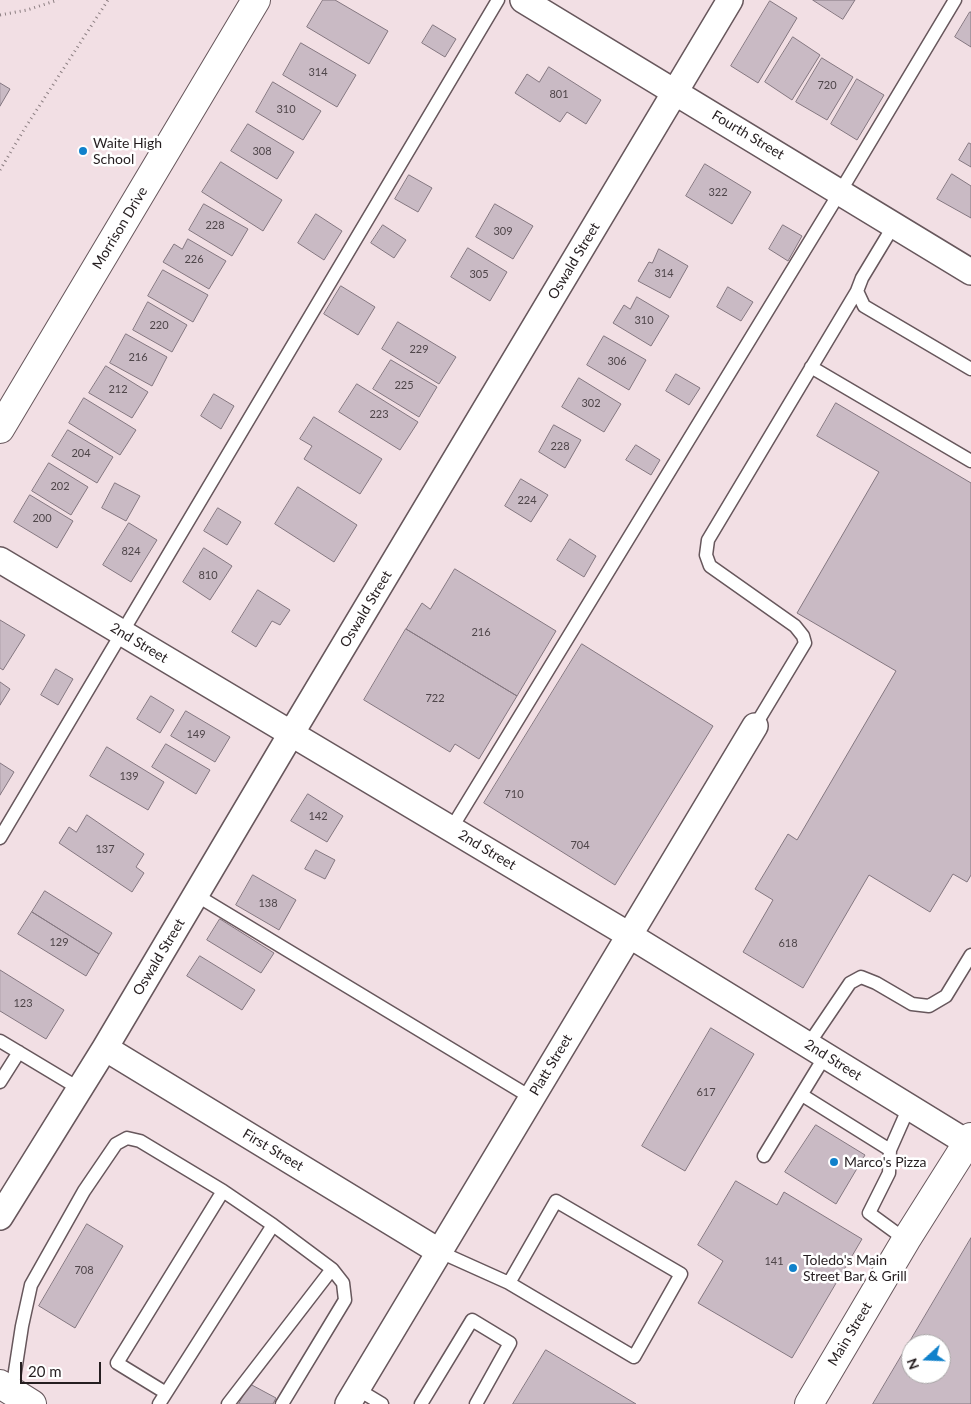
<!DOCTYPE html>
<style>
body{margin:0}
#map{position:relative;width:971px;height:1404px;overflow:hidden;background:#f2dfe4;font-family:Lato,sans-serif}
canvas{display:block}
.north{position:absolute;left:901px;top:1334px;width:50px;height:50px;box-sizing:border-box;background:#fff;border:1px solid #a8a5a6;border-radius:50%;rotate:250deg;font-size:14px;font-weight:700;line-height:20px;text-align:center;color:#251e20}
.north::after{content:'';display:block;margin:auto;width:18px;height:22px;background:#1081cb;clip-path:polygon(50% 0,100% 100%,50% 72%,0 100%)}
.scale{position:absolute;left:20px;top:1362px;width:81px;height:22px;box-sizing:border-box;border:2px solid #251e20;border-top:0;padding-left:6px;font-size:15px;line-height:18px;white-space:nowrap;color:#251e20;-webkit-text-stroke:4px #fff;paint-order:stroke}
</style>
<div id="map">
<canvas width="971" height="1404"></canvas>
<div class="north">N</div>
<div class="scale">20 m</div>
</div>
<script>
const context = document.querySelector('canvas').getContext('2d');
context.lineJoin = 'round';
function paint(path, color) { context.fillStyle = color; context.fill(path, 'evenodd'); }
function stroke(path, color, width, dash) { context.strokeStyle = color; context.lineWidth = width; context.lineCap = dash ? 'butt' : 'round'; context.setLineDash(dash || []); context.stroke(path); }
function label(font, color, halo, rows, align = 'center') {
  context.font = font + ' Lato,sans-serif'; context.lineWidth = 5; context.setLineDash([]); context.textBaseline = 'middle'; context.strokeStyle = halo; context.fillStyle = color; for (const [text, x, y, turn = 0] of rows) {
    context.save(); context.translate(x, y); context.rotate((+turn || 0) * Math.PI / 180); context.textAlign = isNaN(turn) ? turn : align; if (halo) context.strokeText(text, 0, 0); context.fillText(text, 0, 0); context.restore();
  }
}
const building = new Path2D(`
 M323 0H335L388 31 369 64 307 27Z
 M813 0H855L843 19Z
 M770 1 797 18 758 83 731 66Z
 M970 12H971V47L955 37Z
 M433 25 456 39 445 57 422 43Z
 M793 37 820 55 792 100 765 82Z
 M301 43 356 75 337 107 283 75Z
 M822 58 853 77 827 120 796 102Z
 M549 67 601 100 586 124 567 112 560 122 515 93 527 74 539 82Z
 M857 79 884 95 857 140 831 124Z
 M273 82 321 111 303 140 256 112Z
 M0 83 10 89 0 106Z
 M248 124 294 152 277 179 231 151Z
 M969 143 971 144V167L959 160Z
 M221 162 282 200 263 231 202 192Z
 M705 164 751 192 732 224 686 196Z
 M952 174 971 186V218L937 199Z
 M409 175 432 188 418 212 395 199Z
 M204 204 248 229 232 256 189 230Z
 M495 204 533 226 513 259 476 237Z
 M316 214 342 231 324 260 298 243Z
 M383 225 406 240 394 258 371 243Z
 M783 225 802 236 788 261 769 249Z
 M188 239 226 261 209 289 163 262 174 244 182 249Z
 M468 248 507 272 490 301 451 277Z
 M659 249 688 266 670 298 638 281 649 262 652 263Z
 M163 270 208 295 193 322 148 296Z
 M341 286 375 307 358 335 324 314Z
 M728 287 753 302 741 321 717 307Z
 M637 297 669 316 651 346 613 323 624 305 630 309Z
 M148 302 187 325 172 352 133 330Z
 M398 322 456 357 439 384 382 349Z
 M126 334 167 357 152 386 110 363Z
 M604 336 646 360 629 390 587 365Z
 M391 360 437 387 419 417 373 389Z
 M106 366 148 392 132 418 89 393Z
 M676 374 700 388 689 405 666 391Z
 M579 378 621 404 604 432 562 407Z
 M357 384 418 422 400 450 339 412Z
 M214 394 234 406 221 429 201 416Z
 M84 398 136 430 120 455 69 423Z
 M836 403 971 483V875L967 882 953 874 930 912 869 875 803 988 743 952 773 900 755 889 788 834 797 840 896 671 797 613 879 472 817 436Z
 M314 417 382 459 360 494 304 459 312 446 300 439Z
 M554 425 581 440 565 468 539 452Z
 M68 430 113 457 97 483 52 456Z
 M636 445 660 460 651 475 626 460Z
 M49 463 88 487 71 515 32 491Z
 M521 479 548 495 531 522 505 506Z
 M115 483 140 496 126 521 102 508Z
 M298 487 357 525 334 562 275 524Z
 M30 495 73 521 57 548 14 522Z
 M218 508 241 522 227 545 204 531Z
 M129 523 157 540 131 582 103 565Z
 M570 539 596 556 584 577 557 560Z
 M204 548 232 566 210 600 183 582Z
 M455 569 556 631 517 696 406 629 422 603 430 609Z
 M258 590 290 610 280 625 272 621 256 647 232 632Z
 M0 620 25 635 3 670 0 668Z
 M406 629 517 696 479 759 455 744 450 752 364 700Z
 M582 644 713 726 615 885 484 803Z
 M56 669 73 679 58 705 41 695Z
 M0 682 10 689 0 705Z
 M151 696 174 710 160 733 137 719Z
 M186 711 230 737 215 762 171 736Z
 M166 744 210 770 196 794 152 767Z
 M107 747 164 782 148 810 90 776Z
 M0 763 14 772 0 795Z
 M308 794 343 816 327 842 291 821Z
 M87 815 144 854 136 867 144 873 132 892 59 843 69 827 76 832Z
 M316 850 335 860 325 879 305 869Z
 M253 875 296 900 279 930 236 905Z
 M45 891 112 933 99 954 32 912Z
 M32 912 99 954 86 976 18 934Z
 M220 919 274 953 261 973 207 940Z
 M200 956 255 990 242 1010 187 976Z
 M0 970 64 1010 46 1039 0 1011Z
 M711 1028 754 1054 685 1171 642 1146Z
 M816 1125 865 1155 836 1204 785 1172Z
 M736 1181 777 1205 784 1192 862 1239 792 1358 698 1303 723 1261 698 1245Z
 M87 1224 123 1246 75 1328 39 1306Z
 M971 1238V1404H873ZM911 1344H941V1374H911Z
 M546 1350 636 1404H513Z
 M250 1384 276 1398 273 1404H239Z`);
const path = new Path2D(`
 M0 15 27 10 58 0
 M0 170 25 128 108 0`);
const lane = new Path2D(`
 M894 225 862 278 857 291 864 306 971 369
 M811 367 971 461
 M755 726 805 643 803 636 795 626 710 566 706 555 708 540 857 291
 M451 829 840 192 955 0
 M0 838 498 0
 M196 895 532 1098
 M0 1041 80 1089
 M808 1045 850 983 861 977 876 983 912 1004 929 1006 946 996 971 955
 M0 1082 19 1052
 M802 1095 890 1150 909 1107
 M890 1150 889 1173 869 1213 906 1240
 M764 1156 825 1056
 M440 1252 509 1283 634 1357 681 1274 556 1201 509 1283
 M357 1389 382 1404
 M12 1391 22 1326 31 1285 84 1191 116 1144 127 1138 140 1141 223 1191 273 1225 332 1269 343 1283 345 1300 282 1404
 M166 1393 117 1363 223 1191
 M159 1404 273 1225
 M228 1404 332 1269
 M421 1404 472 1320 510 1343 476 1404`);
const street = new Path2D(`
 M523 0 971 272
 M0 560 629 935 971 1145
 M105 1048 440 1252
 M0 1217 105 1048 291 734 730 0
 M348 1404 755 726`);
const secondary = new Path2D(`
 M0 429 256 0
 M0 1384 32 1404
 M809 1404 906 1240 971 1137`);
const markers = [
 [83,151,5,"#1081cb"],
 [834,1162,5,"#1081cb"],
 [793,1268,5,"#1081cb"]
];
const numberNames = [
 ["314",318,72],
 ["720",827,85],
 ["801",559,94],
 ["310",286,109],
 ["308",262,151],
 ["322",718,192],
 ["228",215,225],
 ["309",503,231],
 ["226",194,259],
 ["314",664,273],
 ["305",479,274],
 ["310",644,320],
 ["220",159,325],
 ["229",419,349],
 ["216",138,357],
 ["306",617,361],
 ["225",404,385],
 ["212",118,389],
 ["302",591,403],
 ["223",379,414],
 ["228",560,446],
 ["204",81,453],
 ["202",60,486],
 ["224",527,500],
 ["200",42,518],
 ["824",131,551],
 ["810",208,575],
 ["216",481,632],
 ["722",435,698],
 ["149",196,734],
 ["139",129,776],
 ["710",514,794],
 ["142",318,816],
 ["704",580,845],
 ["137",105,849],
 ["138",268,903],
 ["129",59,942],
 ["618",788,943],
 ["123",23,1003],
 ["617",706,1092],
 ["141",774,1261],
 ["708",84,1270]
];
const streetNames = [
 ["Fourth Street",748,135,31],
 ["Morrison Drive",120,228,-59],
 ["Oswald Street",574,261,-59],
 ["Oswald Street",366,609,-59],
 ["2nd Street",139,643,31],
 ["2nd Street",487,850,31],
 ["Oswald Street",159,957,-59],
 ["2nd Street",833,1060,32],
 ["Platt Street",551,1065,-59],
 ["First Street",273,1150,31],
 ["Main Street",850,1334,-59]
];
const poiNames = [
 ["Waite High",93,143],
 ["School",93,159],
 ["Marco's Pizza",844,1162],
 ["Toledo's Main",803,1260],
 ["Street Bar & Grill",803,1276]
];
paint(building, '#c9bac4');
stroke(building, '#847780', 1);
stroke(lane, '#67575c', 15);
stroke(street, '#67575c', 28);
stroke(secondary, '#67575c', 30);
stroke(path, '#8b7e81', 3, [1, 4]);
stroke(lane, '#fff', 12);
stroke(street, '#fff', 25);
stroke(secondary, '#fff', 28);
for (const [x, y, r, color] of markers) { const dot = new Path2D(); dot.arc(x, y, r, 0, 2 * Math.PI); context.fillStyle = color; context.fill(dot); stroke(dot, '#fff', 2); }
label('11px', '#4e4549', null, numberNames);
label('14px', '#251e20', '#fff', streetNames);
label('14px', '#251e20', '#fff', poiNames, 'left');
</script>
